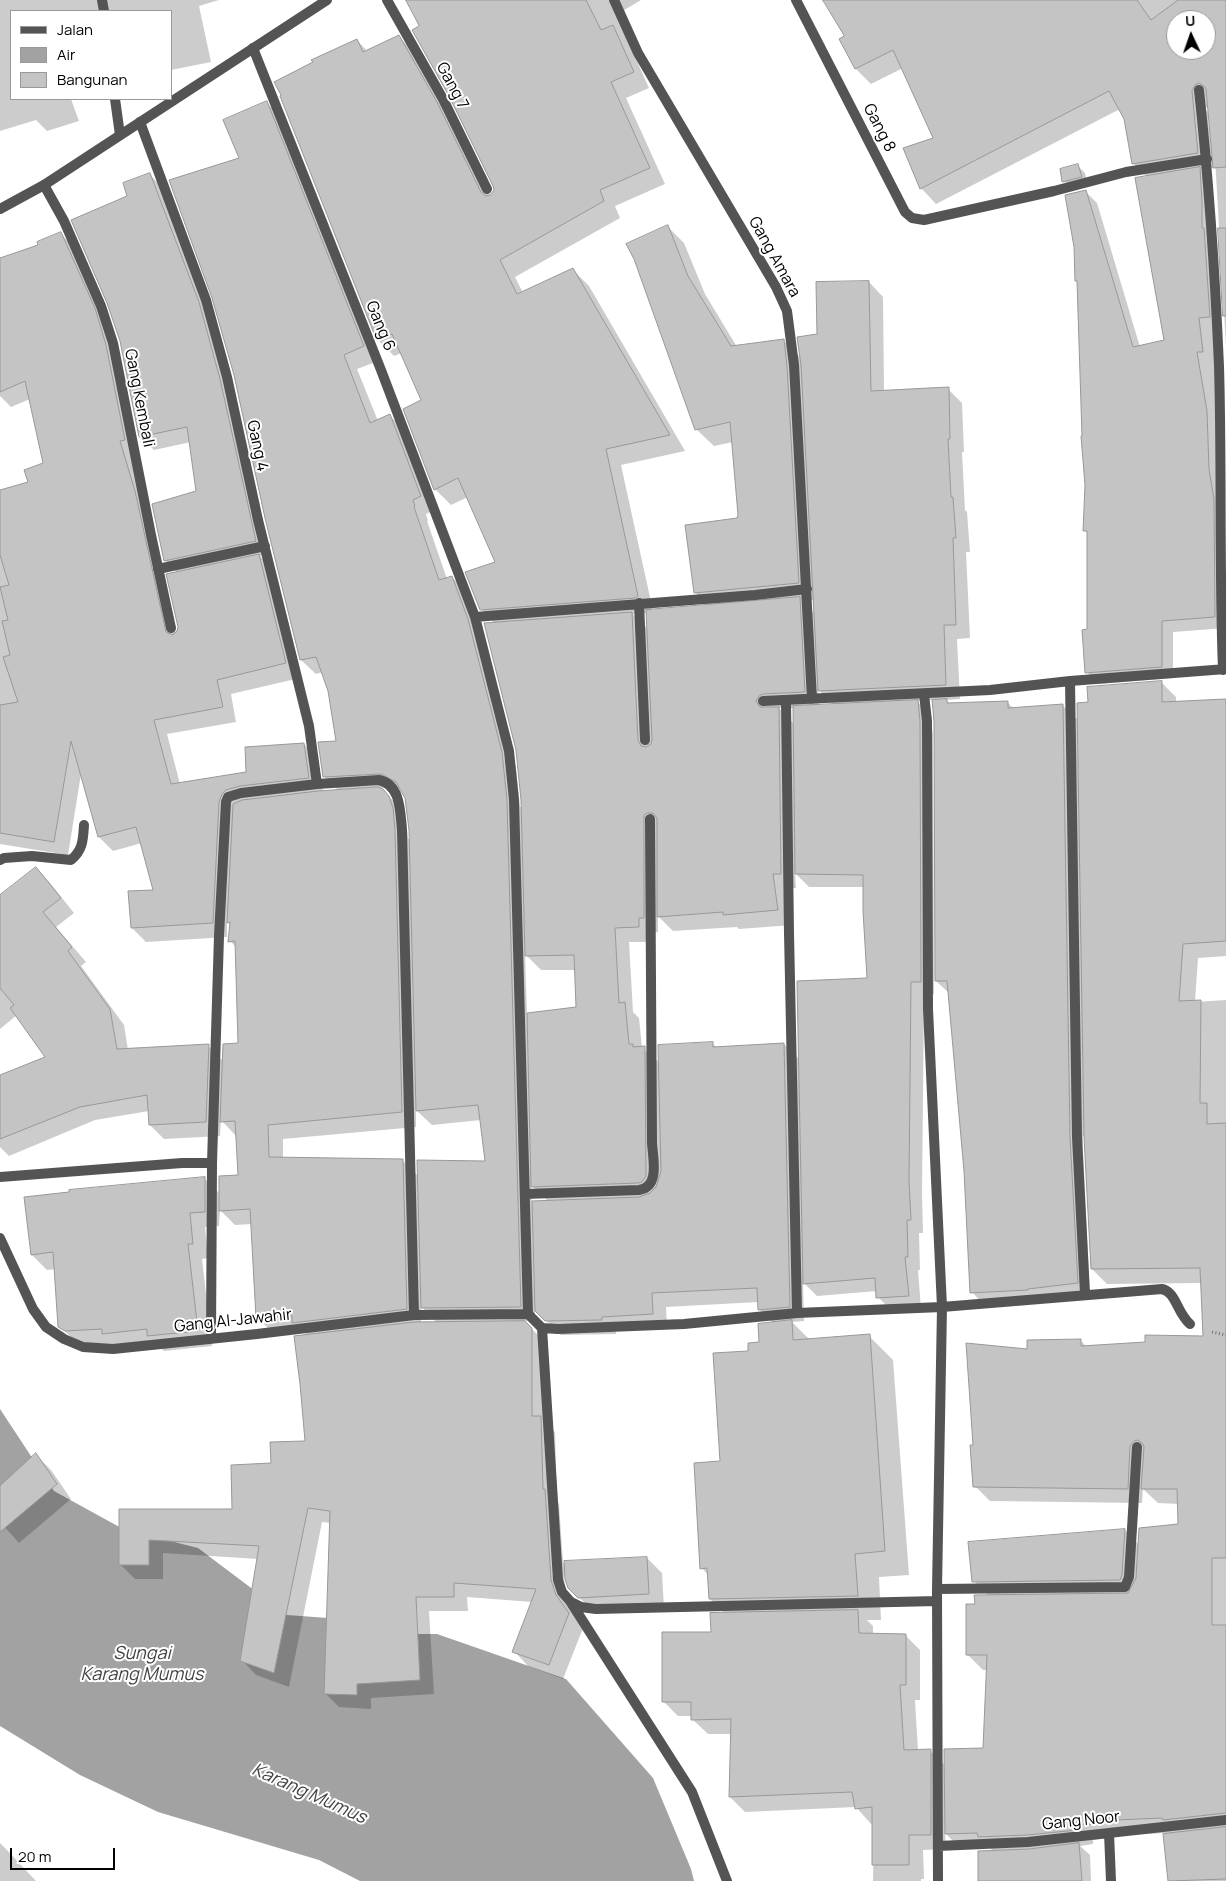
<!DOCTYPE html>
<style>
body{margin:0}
#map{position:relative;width:1226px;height:1881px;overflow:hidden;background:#fff;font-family:Manrope,sans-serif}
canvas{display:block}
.legend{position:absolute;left:10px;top:10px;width:162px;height:90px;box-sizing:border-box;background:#fff;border:1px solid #999;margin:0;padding:6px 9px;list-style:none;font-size:15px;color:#000}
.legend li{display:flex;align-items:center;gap:10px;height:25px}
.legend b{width:25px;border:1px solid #999}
.north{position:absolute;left:1166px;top:10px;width:50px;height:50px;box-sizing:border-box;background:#fff;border:1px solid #999;border-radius:50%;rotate:357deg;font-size:14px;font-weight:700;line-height:20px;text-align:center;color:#000}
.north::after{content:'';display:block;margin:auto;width:18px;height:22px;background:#000;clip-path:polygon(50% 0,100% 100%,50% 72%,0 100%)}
.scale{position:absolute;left:10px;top:1848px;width:105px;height:22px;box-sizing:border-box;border:2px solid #000;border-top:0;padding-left:6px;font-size:15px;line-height:18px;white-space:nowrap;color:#000;-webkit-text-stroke:4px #fff;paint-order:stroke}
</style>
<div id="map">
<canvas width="1226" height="1881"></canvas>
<ul class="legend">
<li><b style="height:6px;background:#545454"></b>Jalan</li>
<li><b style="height:14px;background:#a2a2a2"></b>Air</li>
<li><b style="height:14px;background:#c4c4c4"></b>Bangunan</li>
</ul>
<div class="north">U</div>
<div class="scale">20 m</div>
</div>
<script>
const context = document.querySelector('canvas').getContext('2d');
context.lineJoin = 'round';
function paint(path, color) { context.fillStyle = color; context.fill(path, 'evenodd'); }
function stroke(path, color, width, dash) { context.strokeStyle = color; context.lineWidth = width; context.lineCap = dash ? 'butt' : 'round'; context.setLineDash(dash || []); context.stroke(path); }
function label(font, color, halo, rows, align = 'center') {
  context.font = font + ' Manrope,sans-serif'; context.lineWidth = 4; context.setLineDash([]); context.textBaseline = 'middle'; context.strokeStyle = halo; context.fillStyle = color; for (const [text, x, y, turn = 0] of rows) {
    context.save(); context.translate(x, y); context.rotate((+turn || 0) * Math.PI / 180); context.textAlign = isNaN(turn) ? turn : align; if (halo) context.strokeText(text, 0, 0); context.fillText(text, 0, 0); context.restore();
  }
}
const water = new Path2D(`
 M0 1409 54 1491 123 1529 198 1548 287 1615 328 1618 385 1634H437L566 1679 653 1778 691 1869 694 1881H360L319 1860 158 1812 80 1775 0 1726Z`);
const shadow = new Path2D(`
 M0 0H219L199 6 211 62 171 70V11H11V99H71L79 121 47 131 36 120 0 131Z
 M407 0H641L616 15 649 88 626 98 665 184 615 206 620 218 515 277 523 293 573 270 589 286 685 451 621 465 653 611 709 606 695 592 739 515 733 442 714 446 696 429 667 226 684 243 705 294 737 347 783 340 801 358 818 335 869 282 883 297 884 391 948 389 962 403 964 452H962L965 510 967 512 970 552H966L970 638 957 639 960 699 946 700 950 704 1008 703 1014 709 1063 706 1079 721 1089 704 1161 682 1176 697V702L1226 699V956L1198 958 1195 1002 1226 1000V1881H1169L1165 1833 1109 1836V1838L1093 1840V1844L1080 1846 1090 1855 1091 1881H979L994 1852 990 1848 961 1849 945 1833 946 1849 923 1850 924 1879H921V1881H873L874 1823 871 1824 856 1807 745 1812 730 1797 732 1734H708L692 1719V1716H678L663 1701 725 1614 710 1599 708 1575 702 1568 721 1462 750 1352 760 1344 773 1323 759 1309V1302L666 1307 667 1328 616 1331V1334L561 1335 535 1309V1321H524L546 1343V1423L555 1432 557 1502 559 1504 563 1563 647 1558 662 1573 664 1609 585 1603 569 1588 564 1574 565 1596 570 1610 583 1628 563 1679 528 1666 514 1651 532 1602 467 1597 468 1611H429L434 1694 371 1698V1709L339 1707 325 1693 331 1523 322 1522 289 1687 256 1675 242 1660 258 1559 163 1553V1579H135L121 1565 120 1511 233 1510 273 1464 306 1442 308 1336 302 1330 272 1332 257 1317 252 1224 235 1225 220 1210 219 1226 205 1227 208 1258 202 1259 212 1346 164 1351 157 1344 81 1346 59 1326 56 1269 47 1270 32 1255 205 1179 220 1194 240 1176 236 1136 221 1120 220 1136 164 1139 150 1125 149 1111 95 1120 9 1156 0 1147V1076L47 1057 17 1015 0 1029V896L36 868 50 883 74 913 56 927 86 962 81 966 124 1025 128 1050 208 1046 223 1061 239 1044 237 948 230 941 231 925 227 922V937L146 942 132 928 154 891 142 843 113 851 99 837 81 774 68 855 0 844V491L29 482 45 464 30 399 11 407 0 396V260L39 246 61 234 75 248 108 324 176 633 179 631 178 573 165 560 198 491 191 442 154 450 140 436 129 196 150 175 164 189 213 317 269 554 260 556 273 570 300 678 231 694 236 722 167 734 180 784 248 773 304 744 318 759 323 792 339 791 324 776 337 742 329 690 323 672 316 674 301 660 240 159 267 103 281 117 378 361 357 369 378 421 390 416 405 430 435 510 426 514 428 521H427L447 579 452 577 466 592 482 635 516 768 520 807H522L517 750 495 624 481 609 497 563 468 497 451 505 435 489 423 401 402 353 394 356 378 340 357 40 367 51 399 37 415 53 453 120 490 197 495 190 421 27ZM815 600 816 615 802 601ZM648 613V629L633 614ZM818 689 834 706H819ZM933 700 935 721 936 981 950 994 965 1171 972 1292 985 1306 1090 1296 1083 1151V1136H1085L1092 1269 1107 1284 1202 1283 1204 1337 1146 1343 1087 1347 1080 1340 1028 1350 974 1446 975 1486 990 1501 1142 1503 1143 1489 1158 1503 1179 1504V1525L1139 1545 1125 1530 974 1581 989 1596 977 1606 968 1655 983 1670H988L984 1749 946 1766 930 1751H918L915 1700H920V1650L905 1635H873V1626L867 1620H881L879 1577 909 1575 893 1360 869 1336 810 1340 792 1322 804 1321 803 1282 817 1296 877 1291 878 1297 891 1310 921 1309 918 1270H920L919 1233H923L922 1194 924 995 934 994 933 735 930 715 917 701ZM779 708H794V724ZM397 787 403 790 408 805 410 839H408L406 818 401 808 380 788ZM795 873 809 887H864L869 979 800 1060 784 1044 717 1048 712 1043 660 1063 642 1048 639 1018 633 1012 629 942H653V933L658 932V916L673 931 737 927 739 929 792 925 787 888H796ZM525 954 541 970H576L578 1008 527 1014ZM416 1110 432 1125 481 1120 486 1162 419 1177 403 1161 283 1158V1139L416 1127ZM531 1185 548 1201 532 1202ZM421 1306 437 1323H421Z
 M827 0H1226V346L1215 158 1210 118 1208 119 1213 168 1201 170 1211 180 1226 628 1173 632V678L1098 684 1087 672 1088 534 1085 530 1086 485 1078 282 1077 281 1085 191 1097 203 1140 347 1166 340 1147 177 1133 163 1125 119 1120 109 936 204 921 188 934 138 903 68 871 84 856 69 841 39 846 37ZM1176 20H1206V50H1176ZM1209 106 1210 114 1205 109Z
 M1078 166 1085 173 1088 184 1071 188 1064 181Z
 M36 1455 51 1470 71 1499 19 1543 0 1522V1488Z
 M0 1843 6 1849 36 1881H0Z`);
const building = new Path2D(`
 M406 0H586L601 30 613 25 634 72 611 82 650 168 600 190 604 201 500 260 517 294 573 268 670 435 606 449 638 596 635 598 480 610 465 572 495 562 458 478 434 490 403 409 421 400 392 334 377 341 280 96 281 95 274 82 313 62 311 60 357 39 363 52 399 35 437 102 481 192 486 196 490 195 494 190 493 186 449 96 412 30 419 26Z
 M823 0H1137L1151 20 1178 0H1226V167L1213 168 1206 89 1204 86 1199 83 1195 85 1192 91 1198 153 1132 164 1124 119 1109 91 920 189 903 148 933 138 893 50 855 69 839 39 844 36ZM1176 20H1206V50H1176Z
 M267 101 364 346 344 355 370 423 390 414 421 496 413 500 415 506 414 507 439 580 452 576 468 619 502 752 507 800 521 1307 421 1308 417 1160 485 1161 478 1105 416 1111 409 830 405 798 396 782 381 774 323 777 318 742 336 741 328 691 316 657 300 660 265 518 234 375 212 298 169 180 239 158 223 120Z
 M1078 164 1082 177 1062 182 1060 169Z
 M1200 167 1202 201V228H1204L1210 317 1199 318 1203 352H1197L1207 411 1209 469 1214 499 1215 617 1162 621V667L1085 673 1082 630 1087 629V531H1083L1085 485 1081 436H1082L1077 281H1075L1074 247 1065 195 1086 190 1133 347 1164 340 1135 178Z
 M150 173 199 302 220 379 256 541 164 561 152 504 196 491 187 427 139 437 120 341 107 303 71 220 127 196 123 183Z
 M668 225 688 276 731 346 784 339 787 366 799 583 694 593 685 525 737 518 738 515 730 422 695 430 634 259 626 244Z
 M1218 228H1226V316H1223Z
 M61 232 95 308 106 345 125 440 120 441 135 491 166 632 173 635 177 631 178 627 166 574 259 554 286 663 217 680 223 707 154 720 171 784 246 772 245 747 304 743 309 778 240 786 226 790 222 794 219 802 213 923 131 928 128 891 153 890 136 827 98 837 71 741 54 842 0 833V705L18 702 3 657 10 655 2 621 8 620 0 587 9 585 0 555V490L28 482 24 470 43 463 25 381 0 392V258L38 245 37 242Z
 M869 281 871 391 949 387 950 439H948L951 497H953L956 538H953L956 625H944L946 685 818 691 801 365 797 337 817 334 816 282Z
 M800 597 805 692 763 694 759 696 756 701 760 707H779L781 874H773L778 910 723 915V912L657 917V818L653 813H647L644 815V918H639V927L615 928 619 1003 625 1002 629 1044H633V1047L645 1046 646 1176 642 1182 638 1183 531 1187 527 1013 576 1007 574 955 525 956 521 800 516 750 484 623 632 612 638 740 641 746 646 747 651 744 652 740 646 610Z
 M1162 681V702L1226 699V941L1183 944 1179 1001 1201 1000 1200 1103H1207V1124L1226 1123V1558H1212V1625H1226V1813L1163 1820 1162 1818 1094 1821 1095 1824 1078 1825V1830L1027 1835 978 1837 977 1833 945 1834 944 1749 983 1748 987 1655H966V1604H975L974 1595 1128 1593 1136 1578 1139 1528 1178 1524 1177 1489H1141L1144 1447 1143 1444 1138 1440 1134 1441 1130 1446 1128 1489 973 1487 970 1445H973L966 1343 1027 1349V1340L1081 1339V1346L1145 1342V1335L1203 1336 1200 1268 1091 1269 1084 1137 1077 703 1088 702 1087 687Z
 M947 699V703L1008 701V708L1063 704 1070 1137 1078 1283 1028 1289V1290L970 1293 964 1171 947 981H935L934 721 932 700Z
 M918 700 920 721 921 982H911L909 1181 911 1220H907L908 1257H905L909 1296 876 1298 875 1278 803 1284 797 981 867 978 863 911V875L795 874 793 706Z
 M378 787 383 789 389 796 393 808 395 830 402 1112 268 1125 269 1157 403 1159 407 1309 292 1323V1316L256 1318 250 1209 219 1211V1176L238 1175 235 1121 220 1122 223 1044 238 1043 235 941 228 942 230 922 227 923 233 804 242 800 318 791Z
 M36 867 61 898 43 912 72 947 68 951 110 1009 117 1049 209 1044 206 1122 149 1125 147 1095 80 1107 0 1139V1075L45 1057 10 1008 14 1005 0 988V895Z
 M713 1042V1047L784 1043 790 1307 758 1310 757 1288 652 1293 653 1314 602 1317V1320L545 1321 535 1311 532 1201 639 1197 650 1193 656 1187 661 1171 658 1045Z
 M205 1177V1212L190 1213 193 1244H188L198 1331 147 1336V1329L102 1334V1329L65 1331 58 1327 53 1252 31 1255 24 1197 69 1192V1190Z
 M792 1320 793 1340 870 1334 885 1551 855 1554 858 1596 709 1599 707 1568 700 1569 694 1463 720 1461 713 1353 748 1351V1343L759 1342 758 1324Z
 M525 1321 532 1328V1416H541L543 1489H545L551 1580 556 1595 569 1613 549 1665 512 1652 536 1589 454 1583V1597H416L420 1680 357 1684V1695L324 1694 330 1511 308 1508 274 1673 240 1661 259 1546 149 1540V1565H119V1509H232L231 1465 271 1463 270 1442 305 1441 300 1384 294 1336 414 1322Z
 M36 1453 57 1484 0 1532V1486Z
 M1125 1529 1122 1575 1120 1580 972 1582 968 1542Z
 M647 1557 649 1594 578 1598 568 1588 565 1579 564 1561Z
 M858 1610 859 1633 906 1634V1685H900L904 1750 931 1749V1835H909V1865H872V1807L855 1809 852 1792 729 1797 731 1719 691 1720V1702H662V1632H711L710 1613Z
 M1226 1827V1879L1168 1881 1163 1834Z
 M1079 1843 1082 1881H978V1851L1029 1849Z`);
const path = new Path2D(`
 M1212 1332 1226 1335`);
const minor = new Path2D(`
 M102 0 104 11
 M387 0 443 99 487 189
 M614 0 638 53 776 287 787 311 794 365 812 699
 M796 0 905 212 912 218 924 220 1054 191 1126 172 1207 159
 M253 48 381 370 475 617 509 751 514 800 528 1314 542 1328 558 1329 684 1324 797 1313 942 1307 1162 1289C1176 1292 1177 1313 1190 1324
 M1199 90C1209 182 1215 274 1219 366 1222 467 1219 568 1223 670
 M115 99 120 135
 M140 122 206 300 227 377 258 520 309 726 317 784
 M44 185 64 221 101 306 113 343 151 535 171 628
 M158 569 265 546
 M639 603 645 740
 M475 617 755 595 807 589
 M1070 681 1077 1137 1085 1294
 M924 694 927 721 928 1009 942 1307 937 1589 938 1881
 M786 700 789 933 797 1313
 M763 701 990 690 1070 681 1226 669
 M0 860 4 858 32 856 71 860C83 850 83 840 84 825
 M0 1177 182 1163H212L219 936 226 802 228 797 241 793 317 784 379 780C401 785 400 811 402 830L414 1315
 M525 1194 639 1190C660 1187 653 1159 652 1143L650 819
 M0 1238 33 1309 46 1327 64 1339 83 1347 113 1349 257 1334 414 1315 528 1314
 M542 1328 558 1580 562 1592 570 1601 692 1792 727 1881
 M211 1339 212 1163
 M937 1589 1125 1587 1129 1577 1137 1447
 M571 1602 581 1607 596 1609 937 1601
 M1109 1833 1111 1881
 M938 1846 1028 1842 1226 1820`);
const tertiary = new Path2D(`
 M0 209 44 185 327 0`);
const streetNames = [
 ["Gang 7",452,86,62],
 ["Gang 8",879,128,63],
 ["Gang Amara",774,257,61],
 ["Gang 6",380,326,68],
 ["Gang Kembali",139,398,79],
 ["Gang 4",257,446,78],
 ["Gang Al-Jawahir",233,1321,-6],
 ["Gang Noor",1081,1821,-6]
];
const waterNames = [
 ["Sungai",142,1654],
 ["Karang Mumus",142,1675],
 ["Karang Mumus",309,1794,24]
];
paint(water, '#a2a2a2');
paint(shadow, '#0003');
paint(building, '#c4c4c4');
stroke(building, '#989898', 1);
stroke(path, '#767676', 3, [1, 2.5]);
stroke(minor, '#545454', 10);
stroke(tertiary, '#545454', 10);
label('16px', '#000', '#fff', streetNames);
label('italic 18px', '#434343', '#fff', waterNames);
</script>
